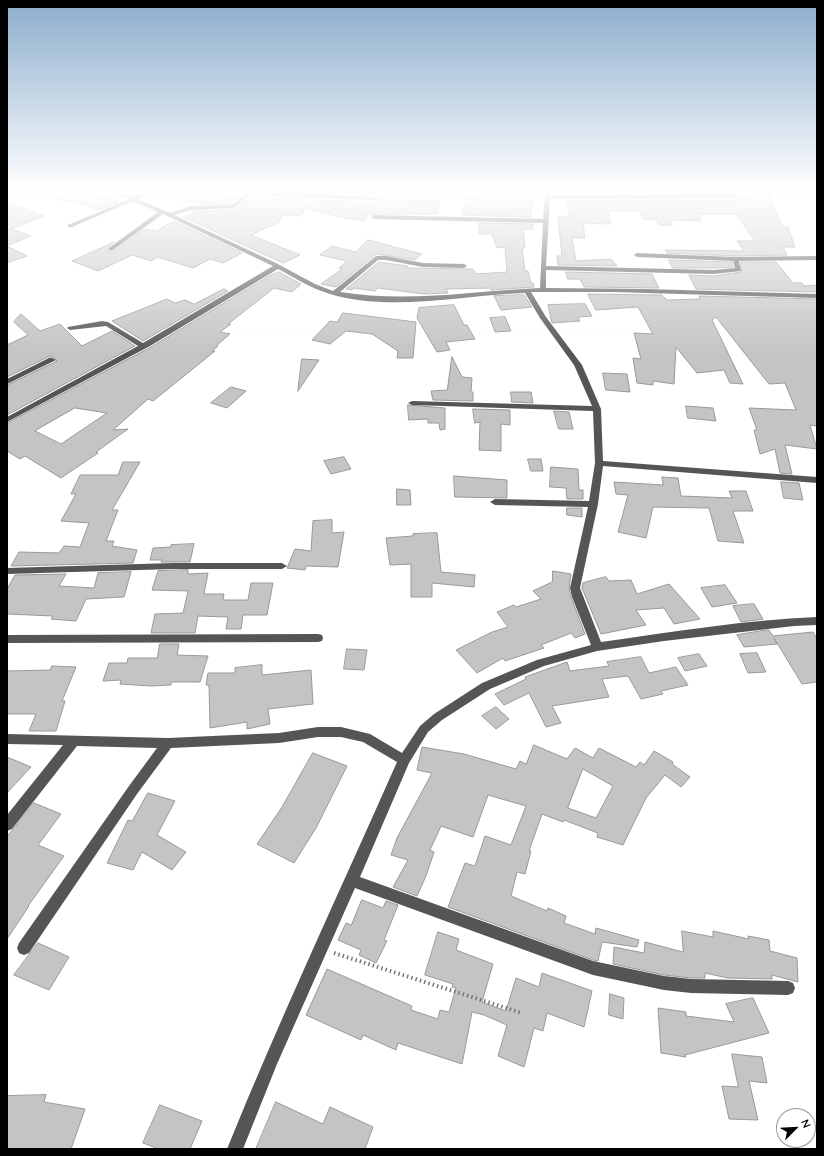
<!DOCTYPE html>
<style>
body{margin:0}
#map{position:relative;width:824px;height:1156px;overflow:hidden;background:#fff;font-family:Quicksand,sans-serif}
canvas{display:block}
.frame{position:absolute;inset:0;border:8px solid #000;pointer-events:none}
.north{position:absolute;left:776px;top:1108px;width:40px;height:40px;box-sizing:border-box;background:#fff;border:1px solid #999;border-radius:50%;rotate:66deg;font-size:11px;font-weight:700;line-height:16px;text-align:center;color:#000}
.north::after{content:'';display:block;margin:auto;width:14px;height:18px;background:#000;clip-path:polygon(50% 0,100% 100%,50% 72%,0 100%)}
</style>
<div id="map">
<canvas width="824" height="1156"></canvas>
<div class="frame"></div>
<div class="north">N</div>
</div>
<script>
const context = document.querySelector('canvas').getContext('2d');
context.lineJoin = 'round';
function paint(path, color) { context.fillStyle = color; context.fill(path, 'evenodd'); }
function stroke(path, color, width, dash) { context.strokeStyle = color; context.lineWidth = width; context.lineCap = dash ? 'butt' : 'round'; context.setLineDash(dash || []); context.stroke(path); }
const building = new Path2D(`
 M44 192H94L118 202 98 210 76 202 44 198Z
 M169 192H203L240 196 230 204H203L169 198Z
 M283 192H370L369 195Z
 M506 192H532L534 206H530L531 217 462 215 468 195 477 196V194H507Z
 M563 192H727V193H564Z
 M755 192H770L776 212 783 227H788L795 247H783L787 255 735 256 667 253 665 250 744 251 737 241H755L736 214H698L701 221 670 220 672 225H659L657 220 643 219 639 211H608L611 224 583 223 585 238H572L576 261 611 259 617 266 558 265 557 256H562L558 217H569L567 200H738L742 196H755Z
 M251 197 373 202 376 199 440 201 438 214H374L368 215 364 221 344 218 306 208 301 216 283 215 279 222 251 235 300 255 283 263 183 217 197 211 234 210Z
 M7 202 44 216 11 229 31 236 7 246 27 256 7 263Z
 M174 221 242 253 223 263 210 259 193 268 158 257 151 261 132 255 98 271 72 261 114 242 108 248V251H114L144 229 156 231Z
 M479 223 533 224V229H523L525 248H522L525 271H528L531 283H533L534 287 491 290V288L446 289 448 293 424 294 378 288 375 291 354 288 352 290 346 289 379 262 408 266 405 268 473 269 476 274 507 272 505 247 497 248 492 234H480Z
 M368 240 422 254 415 260 376 254 336 287 321 284 342 269 339 268 347 261 320 255 332 246 356 252Z
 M669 260 732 262 733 267 714 268H673Z
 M741 262H776L793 283H802L804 286 817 285V292L696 289 689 275 714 276 741 272Z
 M279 272 301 284 292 292 274 288 228 324H231L220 332 230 334 217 345 218 346 212 351H215L153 401 148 399 113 430 128 429 96 452 98 453 61 478 25 456 20 459 7 451V423L151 347 269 276ZM75 408 107 413 61 444 35 431Z
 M566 272 652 274 659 288 584 287 580 279H568Z
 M224 289 228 291 143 341 112 321 167 299 175 303 185 300 194 304Z
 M588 294 662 295 667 300 700 299 699 296 817 299V426L810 425 817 449 785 445 792 474 780 473 775 449 760 454 754 430H757L749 408 796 410 785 383 769 384 716 317 712 320 743 384 730 383 724 370 697 373 676 347 674 384 653 381V385L637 383 633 358 641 359 634 333 653 334 638 307 596 310Z
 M524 295 532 307 501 310 494 296Z
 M585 304 592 316 578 317 580 321 552 323 548 305Z
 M454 305 464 325H467L475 339 446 342 450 350 437 352 417 318 419 308Z
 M343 313 416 322 413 358H397L398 351 372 334 346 331 330 344 312 340 330 321 337 322Z
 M21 314 40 331 60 324 82 346 112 331 135 346 7 415V385L57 361 53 357H48L7 377V345L28 335 14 322Z
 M505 317 511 331 495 332 490 318Z
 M452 357 462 377 472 378 471 392H473V401L433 400 431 391 447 390Z
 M302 359 319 360 298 391Z
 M603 373 627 374 630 392 606 390Z
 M231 387 246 391 227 408 211 403Z
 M511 392H531L533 403 512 402Z
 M408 405 445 408V429L440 430 439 423H428V419L409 420Z
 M686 406 713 408 716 421 688 418Z
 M473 409 510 410V425L501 424V451L479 450 480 422 475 423Z
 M554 411 569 412 573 429H559Z
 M344 457 351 469 331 474 324 461Z
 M528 459H541L543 471H531Z
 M123 462H140L112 510H118L106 541H114L112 546 137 550 133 563 11 566 19 552 59 553 64 546 80 547 89 523 61 521 76 494H71L80 475H118Z
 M551 467 578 469 579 490H583V499H567L566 488 550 487Z
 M454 476 507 480V498L455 497Z
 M662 477 678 478 681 496 732 498 729 491H746L753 511H733L744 543 718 541 709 508 653 507 646 538 618 532 628 495 616 494 614 482 663 485Z
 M781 482 799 483 803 500 784 498Z
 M397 489 410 490 411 505H397Z
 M567 508H582V517L567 515Z
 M332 520V533L344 532 338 567 306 566 305 570 287 568 295 549 311 551 313 521Z
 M437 533 441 572 475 575 474 587 432 583V597H411V564L390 565 386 538 413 536V534Z
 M194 544 190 562H161L162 560H150L153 548 171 547V545Z
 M188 570V574L208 573 204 594H224L223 600H248L251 583H273L267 615H243L241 629H226L228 617 198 616 195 633H151L155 614 183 613 188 591 152 590 158 571Z
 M553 571 571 574 569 588 571 597 585 634 575 638 571 633 541 645 544 648 505 661 503 658 477 673 456 650 492 632 508 627 497 612 514 605 516 607 541 599 533 591 552 582Z
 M131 572 124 597 86 599 76 621 51 619 53 616 7 614V589L15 575 66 574 59 586 94 588 98 573Z
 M606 577 609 581 631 580 637 594 669 584 700 619 674 624 664 608 636 610 646 625 601 634 582 588 583 583Z
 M725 585 737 603 712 607 701 588Z
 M754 604 763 619 741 622 733 606Z
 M769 630 773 636 813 632 817 639V682L802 684 774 638 777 644 744 647 737 635Z
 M160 644H179L177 655 208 656 200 682H171V685L151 686 120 684 121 680 103 681 109 663H127L128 658H157Z
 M347 649 367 650 364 670 344 669Z
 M757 653 766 672 748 673 740 654Z
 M699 654 707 666 685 671 678 658Z
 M641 657 649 673 676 667 688 685 661 691 663 694 641 699 628 676 602 679 609 697 552 706 561 723 546 727 529 693 504 705 495 694 526 679 525 677 567 662 570 671 609 666 607 662Z
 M262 665V675L311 670 313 704 268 709 270 724 247 729V722L210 728 209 685H206L208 673H235V668Z
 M52 666 76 667 62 701H65L56 731H29L36 714H7V671L50 670Z
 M496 707 509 719 496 729 482 716Z
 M534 745 567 759 575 748 593 758 599 748 636 767 640 762 644 765 654 751 673 762 672 764 690 777 681 787 665 775 646 798 623 845 597 837 598 833 564 820 563 822 542 814 529 851H531L525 874 517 872 511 896 547 911 548 908 566 916 564 923 595 934 596 928 639 940 637 947 602 942 598 961 593 960 448 907 465 863 475 866 485 836 511 845 526 806 488 795 473 837 441 826 430 850 434 852 426 876 417 896 393 887 408 860 391 855 397 838 432 773 417 770 422 747 464 754 516 769 520 761 526 764ZM583 769 613 786 596 818 568 808Z
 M313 753 347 766 316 828 294 863 257 844 282 807Z
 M7 757 31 767 7 793Z
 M148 793 175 801 157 835 186 852 172 870 142 852 133 870 107 863 128 820 132 821Z
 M34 803 61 814 38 845 64 856 28 906H29L7 939V837Z
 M362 900 383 908 386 901 398 905 384 940 387 941 376 963 359 955 361 950 338 940 346 923 351 925Z
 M682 931 713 937V931L749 939 748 936 769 940 770 951 797 958 798 982 772 975V979L728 978 705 973V978H691L664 975 613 964 614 947 644 953 645 942 683 952Z
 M438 932 459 939 456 950 493 964 482 1002 506 1011 516 978 539 987 542 973 592 991 584 1027 547 1013 543 1031 534 1028 524 1067 498 1056 507 1025 484 1015 472 1012 462 1064 398 1043 396 1050 363 1035 361 1040 306 1015 327 969 412 1006 411 1010 438 1019 440 1010 449 1012 456 988 452 987 453 984 425 975Z
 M38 943 69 957 49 990 14 975Z
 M610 994 624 998 623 1019 609 1015Z
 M753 998 769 1033 685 1055 686 1057 661 1053 658 1008 686 1012V1016L734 1022 726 1004Z
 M732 1054 762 1057 767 1083 749 1081 758 1120 729 1119 722 1086 738 1087Z
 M46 1095 44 1102 85 1109 71 1149H7V1096Z
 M276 1102 323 1124 330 1107 373 1127 365 1149H256Z
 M160 1105 202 1121 190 1149H159L143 1143Z`);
const path = new Path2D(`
 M334 953 522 1013`);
const minor = new Path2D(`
 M112 192H119L133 197 147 192H154L138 199 170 213 191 206 231 205 248 192 375 197V199L373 200 251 195 234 208 191 210 174 215 276 263 315 284 333 291 376 256H386L423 263 464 264 467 266 464 268 423 267 386 260H378L340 292C407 303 473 291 540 288L543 223 374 219 371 217 374 215 543 219 545 192H551L550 195 738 194 741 196 738 198 550 199 546 266 714 270 735 268 733 261 637 257 634 255 637 253 735 257 817 256V260L739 261 741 271 714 274 546 270V288L646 289 817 294V298L612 292H531L546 317 582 365 601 409 603 461 817 477V483L603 466 598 504 580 588 601 642C672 632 745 620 817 617V625L794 626 664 641 597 651 544 666 490 689 442 720 428 732 409 763 360 877 593 961 664 976 691 979 788 981 793 983 795 988 793 993 788 995 691 993 664 990 593 975 355 888 277 1064 243 1149H227C280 1018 340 891 397 762L363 742 341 737H318L279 743 171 748 137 794 29 953 24 955 19 953 17 948 19 943 129 786 157 748 77 746 12 829 7 831V815L63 745 7 744V734L168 738 279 733 318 727H341L370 734 402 753 420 726 434 714 482 683 537 660 591 645 572 597 570 588 588 507 495 505 490 502 495 499 589 501 595 463 593 411 412 405 408 403 412 401 592 406 574 365 540 318 525 293C461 295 389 313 327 293 310 288 294 277 278 269L150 346 7 422V417L138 346 106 326 70 330 67 328 68 327 102 321 108 322 143 343 273 266 163 214 113 250H109V248L158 212 133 201 72 227H68V225L129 199Z
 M49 358H52L56 360 7 384V379Z
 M173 563H282L287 566 282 569H173L7 574V568Z
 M318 634 322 635 323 638 322 641 318 642 7 643V635Z`);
paint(building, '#c4c4c4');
stroke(building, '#999', 1);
stroke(path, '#777', 4, [1.5, 3]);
paint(minor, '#555');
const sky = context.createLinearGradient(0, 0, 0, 354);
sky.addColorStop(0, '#8cadcc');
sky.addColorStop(0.54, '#fff');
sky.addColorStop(1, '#ffffff00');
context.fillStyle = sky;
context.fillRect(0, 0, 824, 354);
</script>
